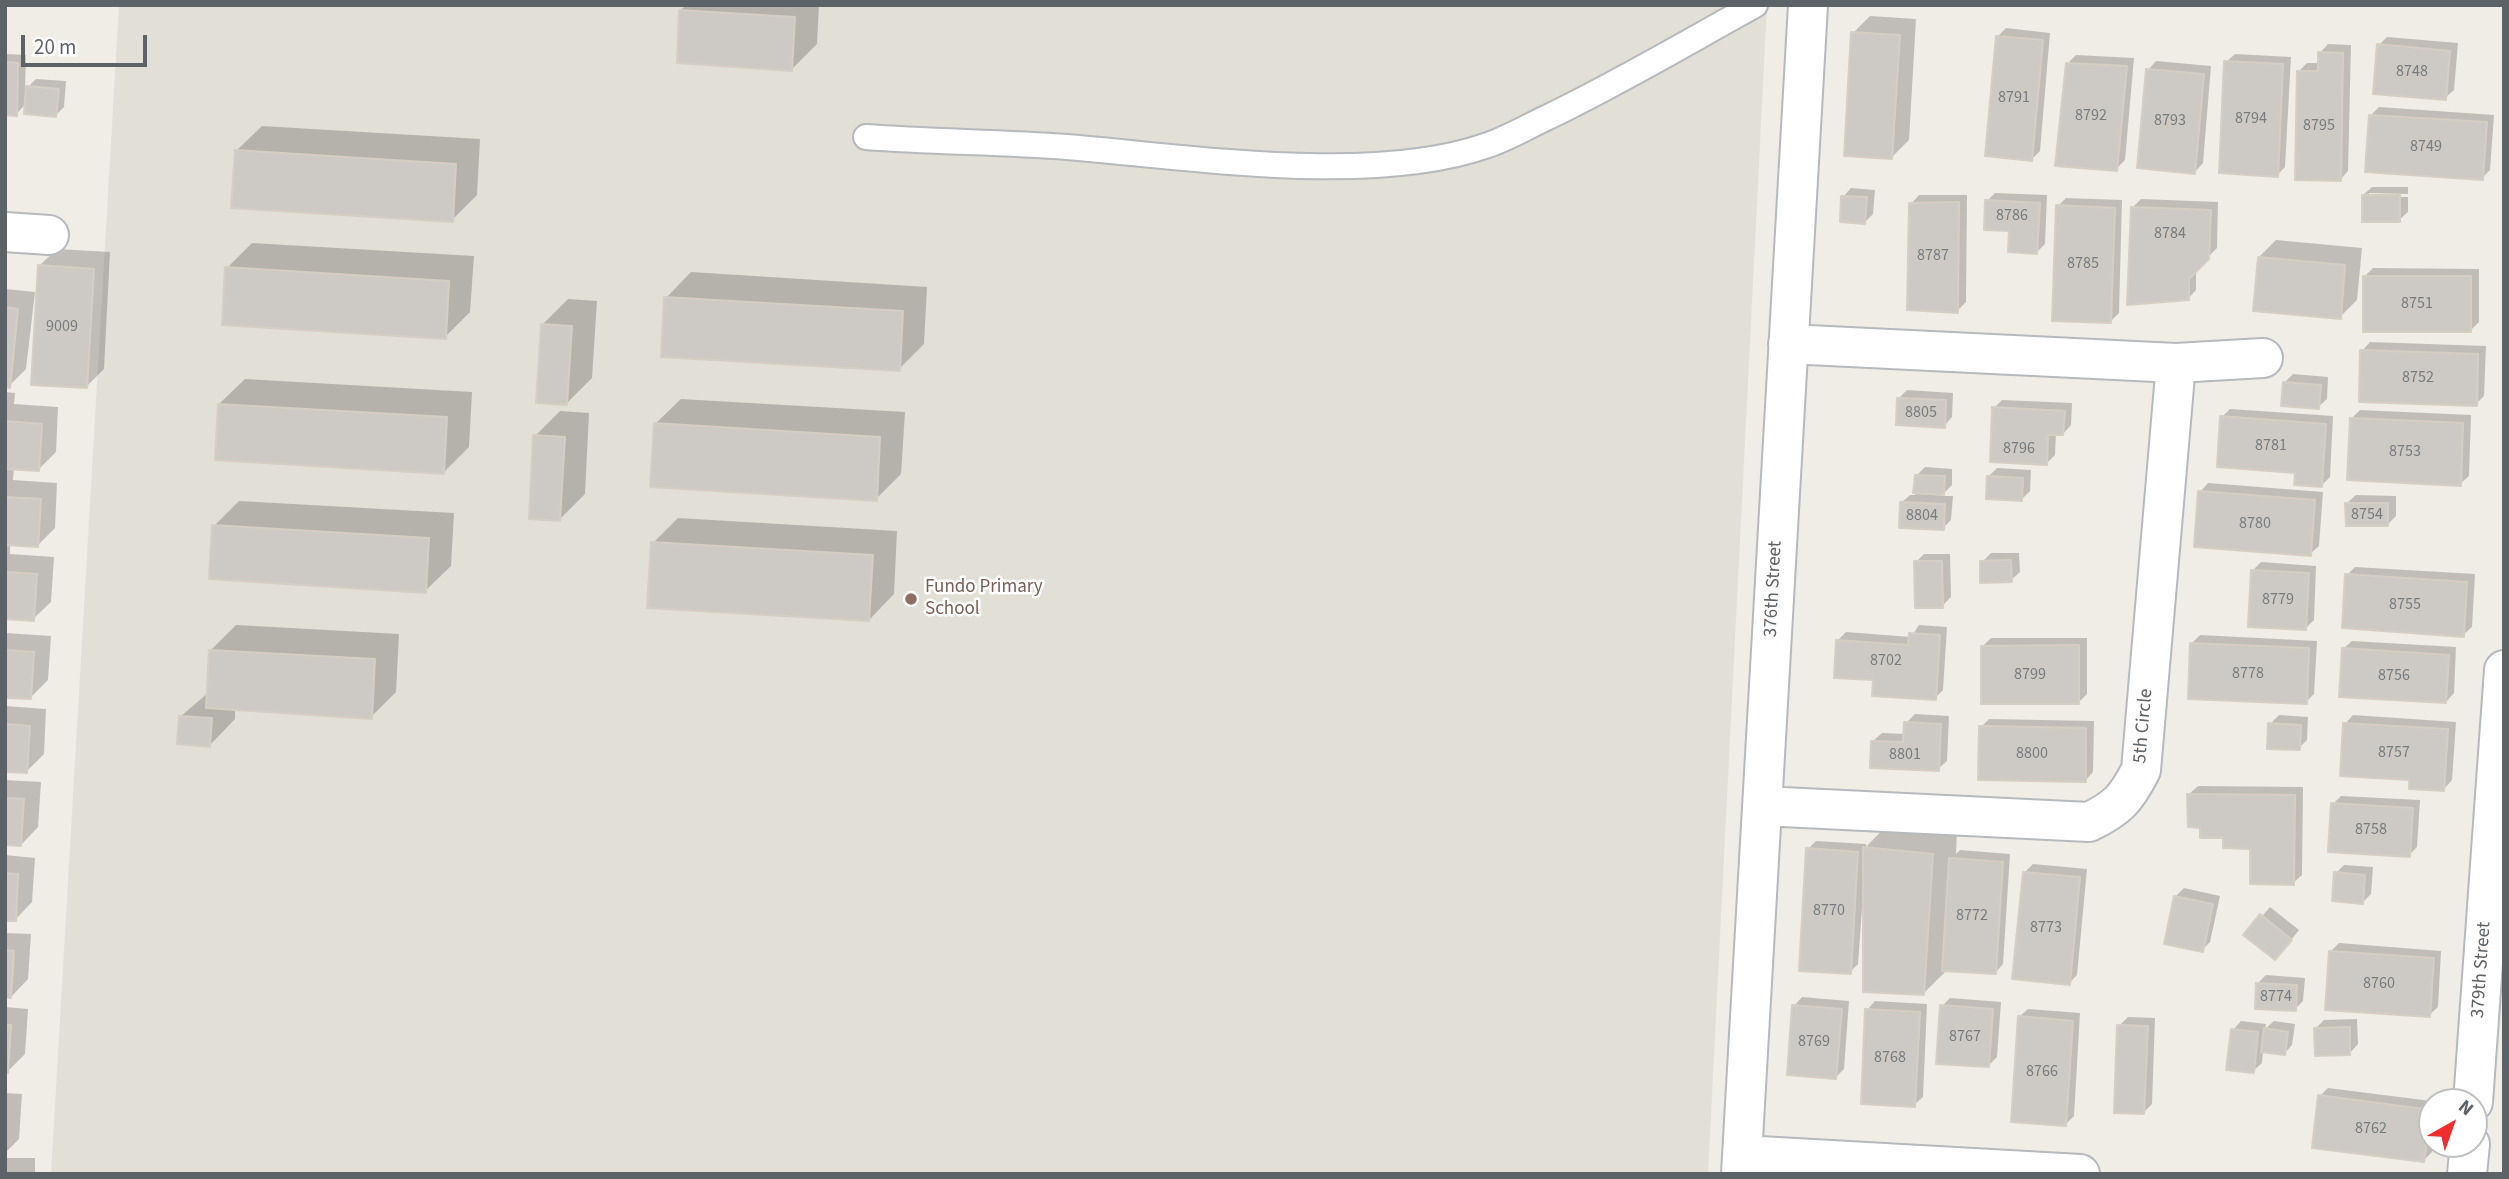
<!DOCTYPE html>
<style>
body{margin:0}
#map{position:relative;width:2509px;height:1179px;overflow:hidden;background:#f0ede6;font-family:"Source Sans 3",sans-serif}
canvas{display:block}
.frame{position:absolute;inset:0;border:7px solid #5d6266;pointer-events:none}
.north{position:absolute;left:2418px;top:1088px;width:70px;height:70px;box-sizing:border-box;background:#fff;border:2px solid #bec0c2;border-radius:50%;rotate:40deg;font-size:19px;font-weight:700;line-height:28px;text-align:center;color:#5d6266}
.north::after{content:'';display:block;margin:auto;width:24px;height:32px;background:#ef2d2d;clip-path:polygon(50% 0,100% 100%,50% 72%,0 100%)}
.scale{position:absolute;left:21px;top:35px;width:126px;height:32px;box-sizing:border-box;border:4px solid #5d6266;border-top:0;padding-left:9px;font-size:21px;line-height:24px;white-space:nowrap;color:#5d6266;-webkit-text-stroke:5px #fff;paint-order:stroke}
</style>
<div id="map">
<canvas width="2509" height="1179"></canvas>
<div class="frame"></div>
<div class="north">N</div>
<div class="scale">20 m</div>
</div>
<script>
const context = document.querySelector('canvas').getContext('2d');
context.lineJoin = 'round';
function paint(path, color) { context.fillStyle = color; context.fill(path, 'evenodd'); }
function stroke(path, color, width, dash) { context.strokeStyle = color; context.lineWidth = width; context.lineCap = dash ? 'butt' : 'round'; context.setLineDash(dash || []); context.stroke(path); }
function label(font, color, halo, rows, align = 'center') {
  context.font = font + ' "Source Sans 3",sans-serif'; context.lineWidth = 5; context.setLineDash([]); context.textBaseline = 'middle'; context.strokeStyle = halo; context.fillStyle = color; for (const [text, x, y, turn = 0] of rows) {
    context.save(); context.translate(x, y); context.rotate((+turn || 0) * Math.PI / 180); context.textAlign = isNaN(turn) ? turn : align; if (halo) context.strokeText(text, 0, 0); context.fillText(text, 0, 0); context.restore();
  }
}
const education = new Path2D(`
 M119 5H1767L1708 1174H51Z`);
const shadow = new Path2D(`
 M686 5H819L817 44 792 69 681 10Z
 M1870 16 1916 19 1909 140 1892 157 1853 33Z
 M2006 28 2050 33 2040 151 2032 159 1997 37Z
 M2387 37 2458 43 2454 90 2445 98 2379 45Z
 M2328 44 2351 45 2348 171 2340 180 2299 71 2307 63H2320V53Z
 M5 54 26 55 25 90 36 79 66 81 64 107 56 115 26 104 16 114H5Z
 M2235 54 2291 57 2285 167 2277 175 2226 62Z
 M2076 55 2134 58 2125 160 2116 169 2067 64Z
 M2156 61 2211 66 2203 163 2195 172 2148 70Z
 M2379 107 2494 115 2490 170 2482 178 2371 115Z
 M262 126 480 139 477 195 452 220 236 151Z
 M2372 187H2408V194L2369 193V196L2408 197V212L2399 220 2363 195Z
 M1851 188 1875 190 1873 214 1865 222 1843 197Z
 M1995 193 2047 195 2045 244 2037 252 2011 229 1987 201Z
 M1919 195H1967L1966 302 1957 311 1911 204Z
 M2066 198 2122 200 2119 313 2110 322 2058 206Z
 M2141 199 2218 202 2217 248 2196 269V290L2188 299 2133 207Z
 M2276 240 2362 248 2357 300 2340 317 2259 257Z
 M252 243 474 256 470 312 445 337 227 268Z
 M57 249 110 252 104 369 86 387 39 266Z
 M2373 268 2479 269V322L2471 330 2365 276Z
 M691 272 927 287 924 344 899 369 666 298Z
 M5 289 35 292 26 369 9 386 5 385Z
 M568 299 597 301 592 378 567 403 542 325Z
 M2370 342 2486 346 2484 396 2476 404 2362 351Z
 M2293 374 2328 377 2327 399 2318 407 2284 383Z
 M245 379 472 392 469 447 444 472 219 404Z
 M1907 390 1953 393 1952 417 1944 426 1899 398Z
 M5 392 15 393 14 404 58 407 56 452 38 470 14 468 13 480 57 483 55 528 38 545 10 543V554L54 557 51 602 33 619 7 618 6 633 51 636 48 680 30 698 5 696Z
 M681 399 905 412 901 474 876 499 655 424Z
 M2002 400 2072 403 2071 425 2063 434 2056 433 2055 455 2047 463 1994 408Z
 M2230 409 2333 416 2330 477 2322 485 2297 471 2222 417Z
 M2360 410 2471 415 2469 476 2460 484 2352 418Z
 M560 411 589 413 585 494 560 519 535 436Z
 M1925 467 1952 469V485L1941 496H1953L1951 520 1943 528 1901 503 1910 495H1915L1916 476Z
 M1997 468 2031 470 2030 491 2022 499 1989 476Z
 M2208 483 2323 492 2319 546 2310 554 2200 492Z
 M2356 495 2396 496V516L2388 524 2347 503Z
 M239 501 454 513 451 566 425 591 214 526Z
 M678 518 897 531 894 594 869 620 653 543Z
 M1991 553H2019L2020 572 2011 580 1982 562Z
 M1924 554H1950L1951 597 1942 606 1916 562Z
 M2261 562 2316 566 2314 620 2306 628 2252 571Z
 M2355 567 2475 574 2472 627 2463 635 2347 575Z
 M236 625 399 634 396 692 371 717 235 708V719L210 745 180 717 209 692 211 650Z
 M1919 625 1947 627 1943 690 1935 698 1875 679 1838 640 1846 632 1911 637Z
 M2200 635 2317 641 2314 694 2306 702 2191 644Z
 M1991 638H2087V694L2078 703 1983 646Z
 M2352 641 2456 647 2454 693 2446 702 2343 649Z
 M5 706 46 709 44 754 27 771 5 770Z
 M1915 714 1949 716 1947 761 1938 769 1873 741 1882 733 1906 734V723Z
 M2279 715 2308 717 2307 740 2299 748 2270 724Z
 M2353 715 2456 722 2452 780 2444 789 2410 779 2345 724Z
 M1989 719 2094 721 2093 772 2085 781 1981 727Z
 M5 780 41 782 38 827 21 845 5 844Z
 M2198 786 2303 787 2302 875 2293 883 2252 847 2202 826 2189 794Z
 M2341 796 2420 800 2417 847 2409 855 2333 804Z
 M1890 822 1957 829 1956 854 1960 850 2010 854 2003 964 1995 973 1947 970 1924 993 1862 908 1858 964 1850 972 1808 849 1816 841 1866 844V847Z
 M5 855 35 858 32 902 15 920 5 919Z
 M2033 864 2087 869 2077 975 2069 983 2024 873Z
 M2344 865 2373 867 2371 894 2363 902 2336 873Z
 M2184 888 2220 896 2210 942 2202 950 2176 896Z
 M2270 907 2299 930 2283 950 2246 935Z
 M5 933 31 934 28 979 11 997 5 996Z
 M2339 943 2441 951 2438 1007 2429 1015 2330 952Z
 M2266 975 2305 978 2303 1001 2295 1009 2258 983Z
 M1802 997 1849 1001 1844 1069 1836 1077 1794 1006Z
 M1950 998 2001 1002 1997 1057 1988 1066 1942 1006Z
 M1875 1001 1927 1004 1923 1097 1914 1105 1867 1010Z
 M5 1007 28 1009 25 1054 8 1071H5Z
 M2028 1009 2080 1013 2074 1116 2066 1124 2019 1017Z
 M2128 1017 2155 1018 2152 1104 2144 1112 2119 1026Z
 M2357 1019 2358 1044 2350 1053 2315 1029 2324 1020Z
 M2241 1021 2266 1024 2265 1029 2274 1021 2295 1024 2292 1045 2284 1054 2263 1051 2262 1063 2253 1071 2233 1030Z
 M2328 1088 2439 1102H2432V1152L2424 1160 2320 1096Z
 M5 1093 22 1094 19 1139 5 1153Z
 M5 1158H35V1174H5Z`);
const building = new Path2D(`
 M679 10 795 17 792 71 677 63Z
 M1851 32 1900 35 1892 159 1844 156Z
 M1996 36 2043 40 2032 161 1985 156Z
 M2377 44 2450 51 2446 100 2373 94Z
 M2318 52 2343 53 2341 181 2295 180 2297 71H2318Z
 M2224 61 2283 64 2278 177 2219 173Z
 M5 62 18 63 17 116 5 115Z
 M2066 63 2127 66 2117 171 2055 166Z
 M2146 69 2204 74 2195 174 2137 168Z
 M26 86 59 89 56 117 24 114Z
 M2369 115 2487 122 2483 180 2365 172Z
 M235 150 456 164 453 222 231 208Z
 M2362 195H2400V222H2362Z
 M1841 196 1867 197 1865 224 1840 222Z
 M1985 200 2040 203 2037 254 2008 252 2009 231 1984 230Z
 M1959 202 1958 313 1907 310 1909 203Z
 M2056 205 2115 208 2111 323 2052 321Z
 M2131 207 2211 210 2209 259 2189 279V300L2127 305Z
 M2258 257 2345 265 2341 319 2253 311Z
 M38 265 94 269 87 388 31 385Z
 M225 267 449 281 446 339 222 325Z
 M2363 276H2471V332H2363Z
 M664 297 903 311 900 371 661 357Z
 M5 307 18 309 10 388 5 387Z
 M541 324 572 326 567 405 536 403Z
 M2360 350 2478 354 2477 406 2359 402Z
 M2283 382 2321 385 2319 409 2281 406Z
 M1897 398 1946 400 1945 428 1896 425Z
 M218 404 447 417 444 474 215 460Z
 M1992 407 2065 411 2063 435H2048L2047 465 1990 462Z
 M2220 416 2326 424 2322 487 2294 485 2295 473 2217 467Z
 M2350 418 2463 423 2461 486 2347 480Z
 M5 421 42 424 39 471 5 469Z
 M654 423 880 437 877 501 650 487Z
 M533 435 565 437 560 521 529 519Z
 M1915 475 1945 476 1944 495 1913 493Z
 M1987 476 2023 478 2022 501 1986 499Z
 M2198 491 2315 500 2311 556 2194 547Z
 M5 497 41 499 38 547 5 545Z
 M1900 502 1945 504 1944 530 1899 528Z
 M2345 503H2388V526H2346Z
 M212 525 429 538 426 593 209 579Z
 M651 542 873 555 869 621 647 608Z
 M2011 560 2012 582 1980 583V561Z
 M1914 561H1942L1943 608H1915Z
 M2251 570 2309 573 2306 630 2248 627Z
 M5 572 37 574 34 621 5 619Z
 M2345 574 2467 582 2464 637 2342 628Z
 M1909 633 1940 635 1936 700 1872 696 1873 680 1834 678 1836 640 1908 645Z
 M2190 643 2309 648 2307 704 2188 699Z
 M2079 645V704H1981V646Z
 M2342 648 2449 655 2446 703 2339 697Z
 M5 650 34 652 31 699 5 698Z
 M209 650 375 659 372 719 206 708Z
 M179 716 212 718 210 747 177 744Z
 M1904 722 1941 724 1939 771 1870 768 1871 741 1903 742Z
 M2268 723 2301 725 2300 750 2267 749Z
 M2343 723 2448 729 2444 791 2409 789V780L2340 776Z
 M5 724 30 726 27 773 5 772Z
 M1979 726 2086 728V782L1978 780Z
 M2187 794 2295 795 2294 885 2250 884V849L2223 848V838H2200V828L2188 827Z
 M5 798 24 799 21 846 5 845Z
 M2331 803 2413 808 2410 857 2328 852Z
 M1863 847 1933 854 1924 995 1863 992Z
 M1806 848 1858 852 1851 974 1799 971Z
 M1949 858 2003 862 1996 974 1942 971Z
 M2023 872 2080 877 2070 985 2012 979Z
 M2334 872 2365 875 2363 904 2332 901Z
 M5 873 18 874 16 921H5Z
 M2174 896 2213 904 2203 952 2164 944Z
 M2260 914 2292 940 2275 960 2243 935Z
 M5 950 14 951 11 998H5Z
 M2329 951 2434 958 2430 1017 2325 1010Z
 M2256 983 2297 985 2296 1011 2255 1009Z
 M1792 1005 1842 1009 1836 1079 1787 1075Z
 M1940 1005 1993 1009 1989 1067 1936 1064Z
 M1865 1009 1920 1012 1915 1107 1861 1104Z
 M2018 1016 2073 1021 2066 1126 2011 1122Z
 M5 1025H11L8 1073H5Z
 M2117 1025 2148 1026 2144 1114 2114 1113Z
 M2350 1027V1055L2315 1056 2314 1028Z
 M2264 1028 2288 1032 2285 1055 2261 1052Z
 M2231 1029 2258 1032 2254 1073 2226 1070Z
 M2318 1095 2431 1110 2424 1162 2312 1148Z`);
const service = new Path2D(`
 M866 137C933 142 1000 142 1067 147 1190 157 1373 186 1488 145 1508 138 1527 127 1546 118 1617 84 1686 43 1755 5`);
const minor = new Path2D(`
 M5 232 49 235
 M1788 344 2176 363 2263 358
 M1762 806 2089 822C2118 808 2126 799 2141 770L2176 363
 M2473 1102 2504 670
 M1742 1155 2080 1174
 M1741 1174 1808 5
 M2467 1174 2470 1144`);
const markers = [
 [911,599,7,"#8d6e63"]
];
const numberNames = [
 ["8748",2412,72],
 ["8791",2014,98],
 ["8792",2091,116],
 ["8794",2251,119],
 ["8793",2170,121],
 ["8795",2319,126],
 ["8749",2426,147],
 ["8786",2012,216],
 ["8784",2170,234],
 ["8787",1933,256],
 ["8785",2083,264],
 ["8751",2417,304],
 ["9009",62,327],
 ["8752",2418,378],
 ["8805",1921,413],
 ["8781",2271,446],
 ["8796",2019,449],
 ["8753",2405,452],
 ["8754",2367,515],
 ["8804",1922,516],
 ["8780",2255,524],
 ["8779",2278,600],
 ["8755",2405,605],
 ["8702",1886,661],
 ["8778",2248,674],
 ["8799",2030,675],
 ["8756",2394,676],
 ["8757",2394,753],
 ["8800",2032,754],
 ["8801",1905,755],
 ["8758",2371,830],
 ["8770",1829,911],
 ["8772",1972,916],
 ["8773",2046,928],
 ["8760",2379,984],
 ["8774",2276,997],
 ["8767",1965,1037],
 ["8769",1814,1042],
 ["8768",1890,1058],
 ["8766",2042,1072],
 ["8762",2371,1129]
];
const educationNames = [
 ["Fundo Primary",925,588],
 ["School",925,610]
];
const streetNames = [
 ["376th Street",1774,589,-87],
 ["5th Circle",2144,726,-85],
 ["379th Street",2482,970,-86]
];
paint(education, '#e2dfd6');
paint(shadow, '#0003');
paint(building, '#cdc9c5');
stroke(building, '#d5cec3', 2);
stroke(service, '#b6b9bd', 28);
stroke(minor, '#b6b9bd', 42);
stroke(service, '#fff', 24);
stroke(minor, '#fff', 38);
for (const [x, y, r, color] of markers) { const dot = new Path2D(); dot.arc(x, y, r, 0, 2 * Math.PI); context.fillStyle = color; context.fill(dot); stroke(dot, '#fff', 2.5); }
label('16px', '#797c7e', null, numberNames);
label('19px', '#785e54', '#fff', educationNames, 'left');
label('19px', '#5d6266', '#fff', streetNames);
</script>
